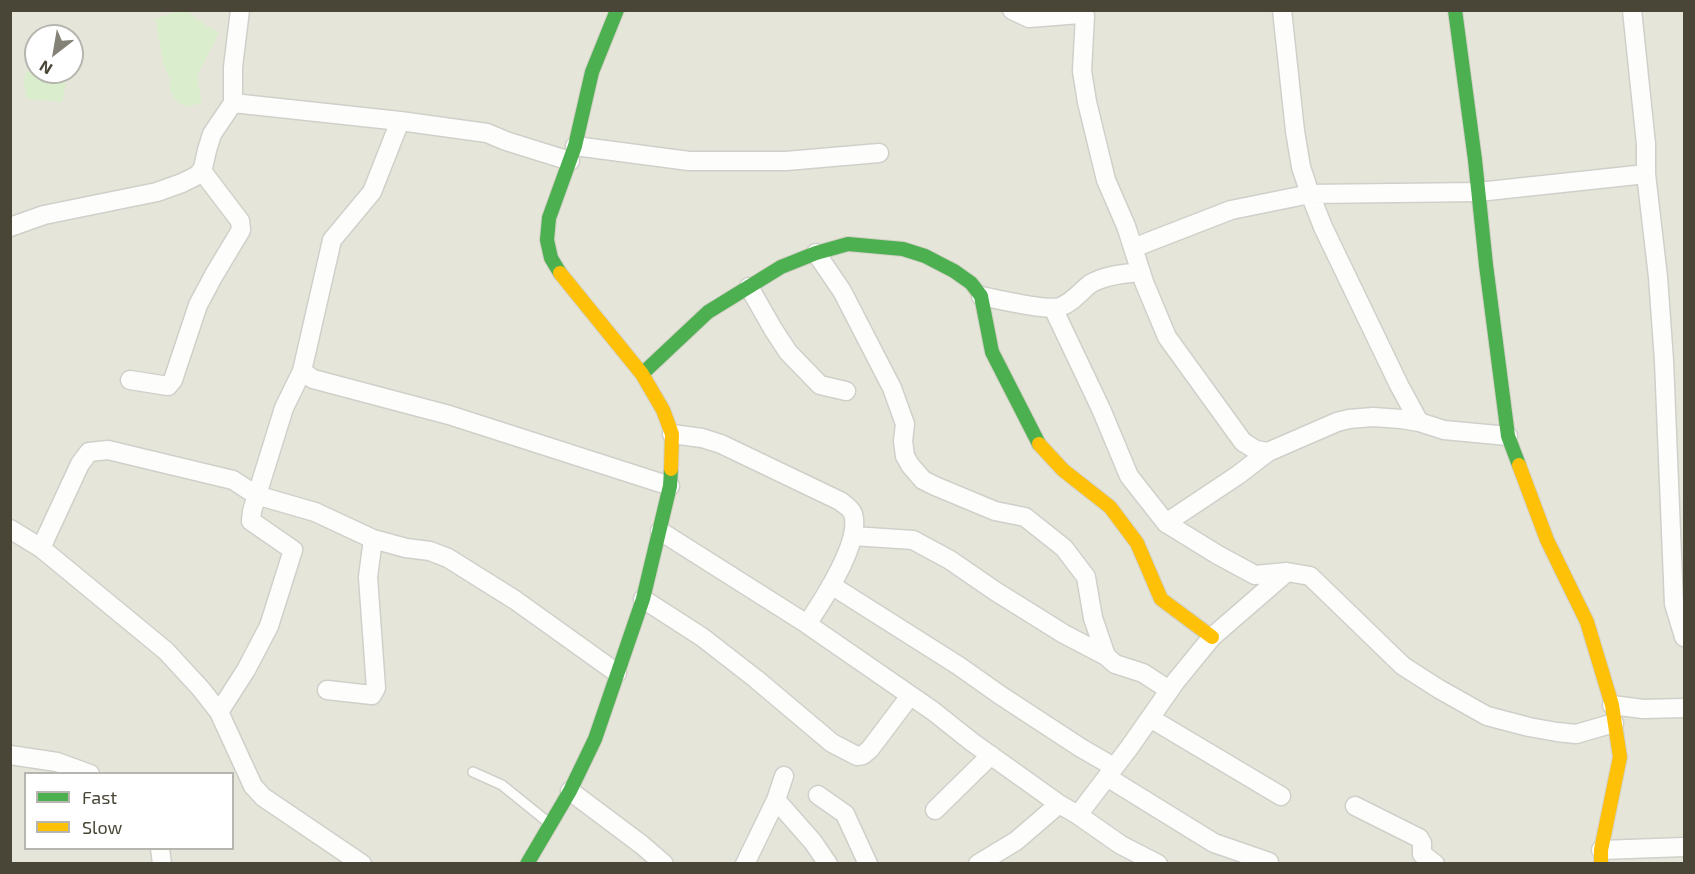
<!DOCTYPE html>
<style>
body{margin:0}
#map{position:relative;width:1695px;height:874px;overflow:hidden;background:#f2f2ed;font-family:"Exo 2",sans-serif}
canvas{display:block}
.frame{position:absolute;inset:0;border:12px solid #494637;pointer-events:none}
.legend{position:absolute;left:24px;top:772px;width:210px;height:78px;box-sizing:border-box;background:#fff;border:2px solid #b6b5af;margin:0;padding:8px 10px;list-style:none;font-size:18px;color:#494637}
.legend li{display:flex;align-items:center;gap:12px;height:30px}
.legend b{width:30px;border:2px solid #b6b5af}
.north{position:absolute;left:24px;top:24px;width:60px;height:60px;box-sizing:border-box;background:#fff;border:2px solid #b6b5af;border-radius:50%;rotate:211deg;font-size:16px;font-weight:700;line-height:24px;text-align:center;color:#494637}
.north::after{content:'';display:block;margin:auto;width:21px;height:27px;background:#848277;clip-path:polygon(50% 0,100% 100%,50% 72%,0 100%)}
</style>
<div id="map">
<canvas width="1695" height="874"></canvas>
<div class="frame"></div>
<ul class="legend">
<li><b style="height:8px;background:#4caf50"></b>Fast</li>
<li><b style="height:8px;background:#ffc107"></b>Slow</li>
</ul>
<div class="north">N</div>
</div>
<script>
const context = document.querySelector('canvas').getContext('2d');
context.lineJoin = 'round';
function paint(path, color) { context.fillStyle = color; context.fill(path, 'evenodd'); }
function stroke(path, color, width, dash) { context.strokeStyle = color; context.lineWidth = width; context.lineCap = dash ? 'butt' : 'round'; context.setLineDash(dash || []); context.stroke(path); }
const residential = new Path2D(`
 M11 11H1684V863H11ZM36 36H72V72H36ZM26 774H232V848H26Z`);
const green = new Path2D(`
 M178 11H187L199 21 219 33 197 76 202 103 185 107 174 98 170 90V80L164 66 155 19Z
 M36 70V72H49L66 83 62 102 27 99 23 81 27 71Z`);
const lane = new Path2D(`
 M473 772 502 785 549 823`);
const street = new Path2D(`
 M1012 10 1029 18 1080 14 1085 16 1082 71 1087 102 1106 180 1126 226 1144 282 1167 337 1243 442 1256 450 1268 452 1337 422 1349 419 1373 417 1401 419 1419 422 1444 430 1508 436
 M1282 10 1295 131 1301 167 1310 194 1323 227 1399 385 1419 422
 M1632 10 1646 144V174L1658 277 1664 361 1674 604 1684 637
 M233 103V67L240 10
 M400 121 372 192 332 240 302 371 313 379 449 415 670 486
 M575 146 689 161H786L879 153
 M10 227 44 215 157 192 182 183 198 175 203 168 207 150 212 134 233 103 400 121 487 133 506 141 570 161
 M1133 248 1231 210 1310 194 1478 192 1646 174
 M816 253 842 291 892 388 905 424 903 441 905 456 910 465 923 480 935 486 995 511 1025 517 1064 548 1086 577 1093 618 1106 656
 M749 287 773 329 788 352 820 385 846 391
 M981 296C997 299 1047 311 1060 307 1072 303 1081 291 1090 284 1105 275 1123 274 1141 272
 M1053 308 1101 409 1129 476 1166 523 1218 555 1255 575 1287 572
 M130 380 168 386 173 380 198 305 214 275 241 230 240 221 202 171
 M672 434 702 438 721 444 840 501C844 504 851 508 853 514 862 541 822 602 807 624
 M1166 523 1238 475 1268 452
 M10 529 41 548 166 651 201 689 219 712 253 786 263 797 362 864
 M660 531 807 624 933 711 972 742 1059 804 1078 815 1121 845 1158 864
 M853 536 913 540 950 560 995 591 1064 634 1106 656 1115 664 1143 673 1169 690
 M41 548 80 464 89 452 108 450 233 480 256 495 315 512 373 539
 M831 585 959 666 1000 695 1081 748 1114 767
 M643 599 702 637 756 679 832 743 857 756 863 755 870 749 910 696
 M327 690 372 695 376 688 368 577 373 539 406 548 430 551 448 558 515 600 617 673
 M1612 705 1643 709 1684 708
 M219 712 246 670 269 626 293 550 251 521 252 511 284 408 302 371
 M1150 718 1281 796
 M10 755 57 762 90 774
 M784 776 776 800 813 842 828 864
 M1107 777 1214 843 1269 862
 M570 791 642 845 664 864
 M818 795 845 814 868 864
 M1355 806 1419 838 1422 843V854L1435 864
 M935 810 991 755
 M1078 815 1129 748 1176 681 1212 637 1287 572 1310 576 1403 666 1439 689 1487 716 1529 727 1557 732 1576 734 1614 723
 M160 848 162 864
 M1601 850 1684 847
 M745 864 776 800
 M978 864 1016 841 1059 804`);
const fast = new Path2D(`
 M1455 10 1475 160 1486 265 1508 436 1519 465
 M560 273 551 258 547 240 549 218 575 146 592 72 617 10
 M642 374 708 312 781 267 816 253 848 244 903 249 925 256 954 271 971 283 981 296 992 352 1039 444
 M527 864 570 791 595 739 643 599 670 486 671 469`);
const slow = new Path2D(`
 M560 273 642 374 663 410 672 434 671 469
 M1039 444 1063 470 1110 507 1137 543 1161 599 1212 637
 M1519 465 1547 540 1587 622 1612 705 1620 757 1601 850V864`);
paint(residential, '#e6e5da');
paint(green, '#daeecd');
stroke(lane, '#d0d0ca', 12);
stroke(street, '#d0d0ca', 21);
stroke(fast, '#d2d0c4', 16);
stroke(slow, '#d2d0c4', 16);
stroke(lane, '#fdfdfc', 9);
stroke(street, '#fdfdfc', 18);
stroke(fast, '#4caf50', 14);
stroke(slow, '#ffc107', 14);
</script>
